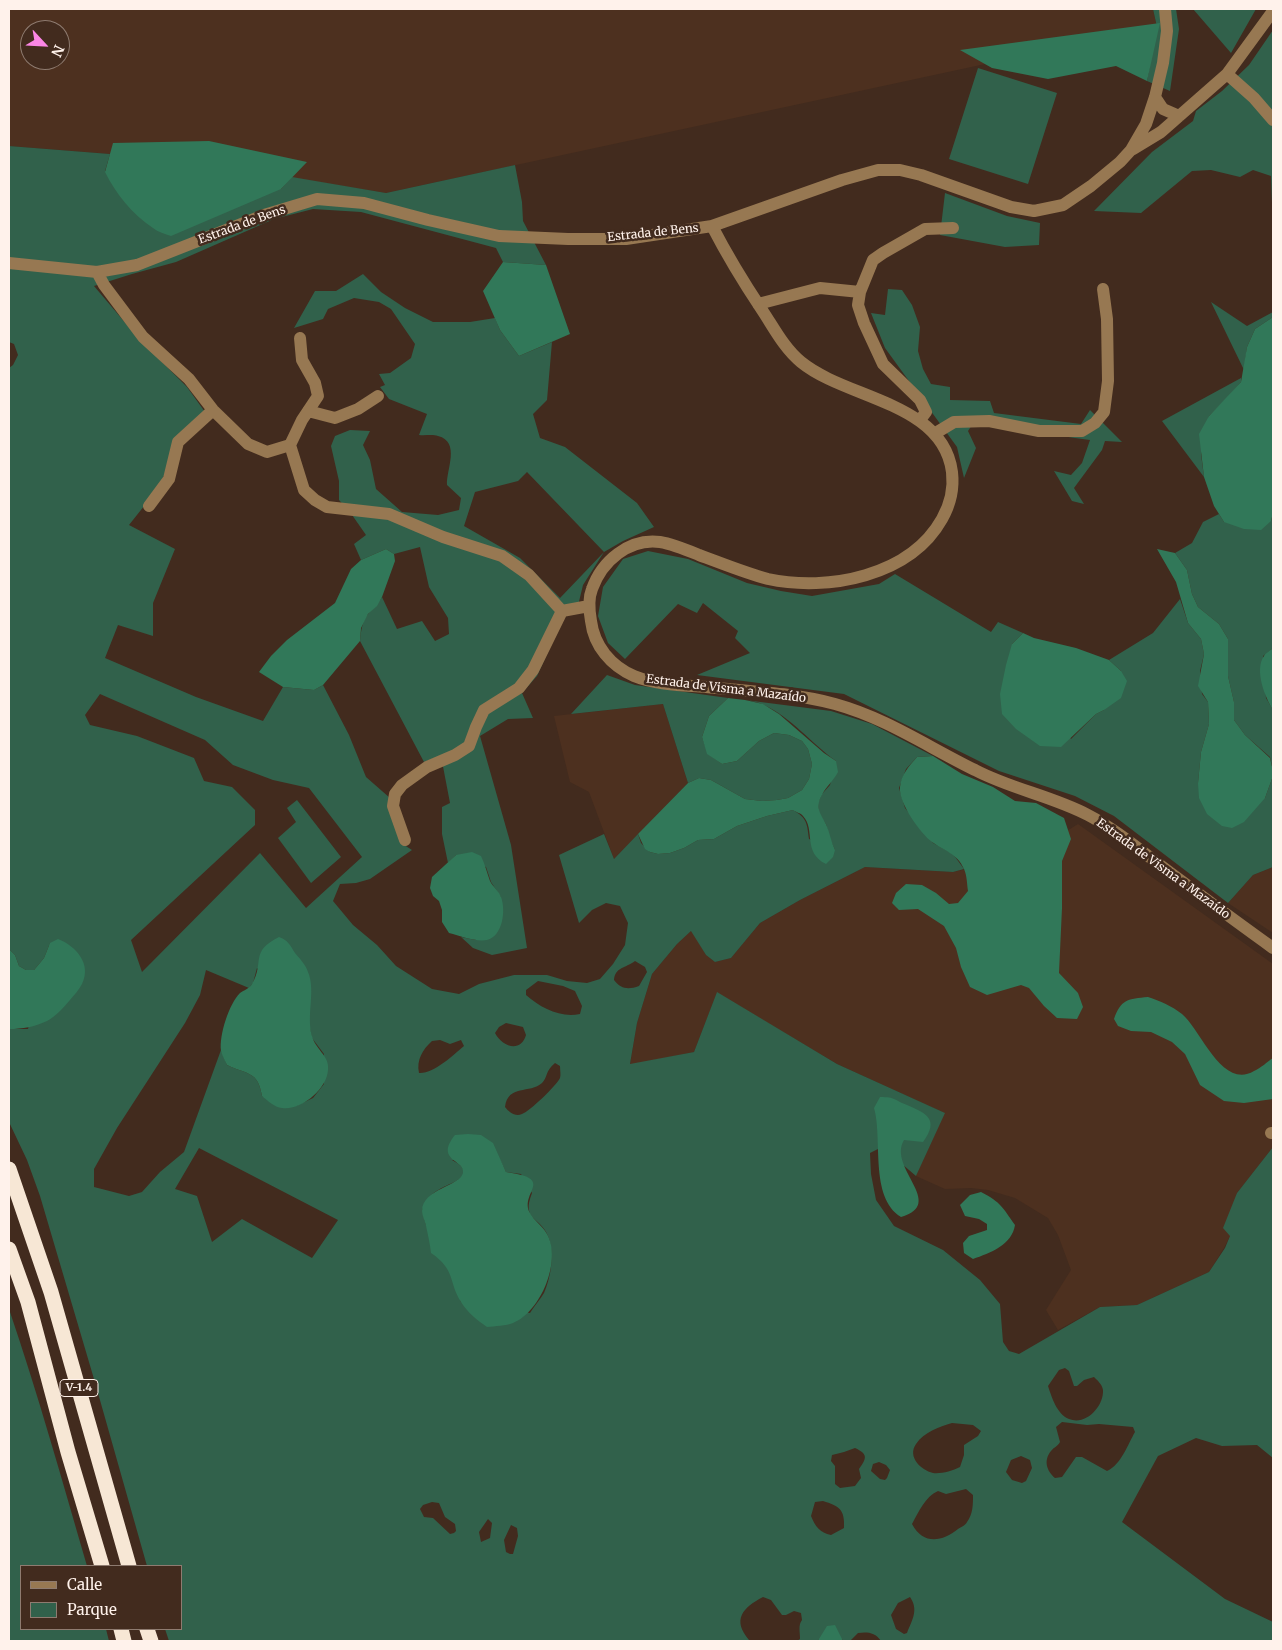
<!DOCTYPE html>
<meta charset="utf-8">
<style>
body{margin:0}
#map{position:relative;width:1282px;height:1650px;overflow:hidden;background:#422b1e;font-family:Merriweather,serif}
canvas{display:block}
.frame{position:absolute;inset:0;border:10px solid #fff2eb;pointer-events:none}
.legend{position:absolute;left:20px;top:1565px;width:162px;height:65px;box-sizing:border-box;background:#422b1e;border:1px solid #8e7b70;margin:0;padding:6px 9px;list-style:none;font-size:15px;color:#fff2eb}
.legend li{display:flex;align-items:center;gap:10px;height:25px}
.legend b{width:25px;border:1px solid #8e7b70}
.north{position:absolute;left:20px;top:20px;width:50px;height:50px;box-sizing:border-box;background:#422b1e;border:1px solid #8e7b70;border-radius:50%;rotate:115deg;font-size:14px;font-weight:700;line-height:20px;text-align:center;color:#fff2eb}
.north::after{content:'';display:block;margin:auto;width:18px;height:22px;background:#fb86e5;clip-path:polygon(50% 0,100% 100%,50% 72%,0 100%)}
</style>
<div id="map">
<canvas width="1282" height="1650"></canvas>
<div class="frame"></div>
<ul class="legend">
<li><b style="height:6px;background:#977852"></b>Calle</li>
<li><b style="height:14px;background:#31614b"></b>Parque</li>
</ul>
<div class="north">N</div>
</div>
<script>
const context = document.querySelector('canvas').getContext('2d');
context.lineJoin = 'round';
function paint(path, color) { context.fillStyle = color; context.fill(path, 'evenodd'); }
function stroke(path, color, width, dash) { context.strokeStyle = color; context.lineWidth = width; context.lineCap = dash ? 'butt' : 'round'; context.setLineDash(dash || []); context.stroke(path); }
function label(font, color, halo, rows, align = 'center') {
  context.font = font + ' Merriweather,serif'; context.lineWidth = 5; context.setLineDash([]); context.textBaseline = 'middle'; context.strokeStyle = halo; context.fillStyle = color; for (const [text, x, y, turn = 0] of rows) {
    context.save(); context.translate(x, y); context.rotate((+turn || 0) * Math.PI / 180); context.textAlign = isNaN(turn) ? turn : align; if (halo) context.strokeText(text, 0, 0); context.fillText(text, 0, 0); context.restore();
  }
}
const built = new Path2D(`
 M9 9H1153L1157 27 386 193 293 178 268 160 110 154 9 146ZM30 30H60V60H30Z
 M663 704 688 783 614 859 589 792 570 782 554 716Z
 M1078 824 1273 964V1147L1237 1193 1230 1236 1224 1248 1209 1272 1137 1305 1100 1307 1058 1330 1046 1310 1071 1270 1058 1235 1048 1218 1015 1198 988 1190 971 1188 945 1189 916 1176 944 1113 837 1064 717 993 694 1052 630 1065 637 1023 652 974 677 944 692 930 706 955 715 962 731 958 760 923 800 900 865 867 953 872 1029 855Z
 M1273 867V933L1228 903 1253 875Z`);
const green = new Path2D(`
 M1153 9H1176L1179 29 1170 91 1147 81 1157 27Z
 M1193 9H1256L1231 53Z
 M1273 30V231L1271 176 1253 170 1240 177 1211 170 1192 171 1141 213 1094 211 1152 152 1193 121 1196 111 1222 91 1249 65Z
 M978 68 1057 93 1028 184 949 159Z
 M9 146 110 154 105 171 281 189 292 177 386 193 515 165 522 202 523 221 546 265 503 262 496 248 361 212 313 209 274 219 176 262 132 274 94 286 139 339 187 387 205 412 169 466 156 491 129 525 175 549 153 603V636L118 625 105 658 196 697 263 721 283 687 314 690 323 685 349 735 366 777 390 798 401 843 412 850 370 879 356 883 340 884 333 901 353 925 377 945 396 966 432 989 459 994 479 984 514 975H547L567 981 587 983 600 979 613 964 625 945 628 923 620 906 606 903 592 910 579 923 559 855 604 834 614 859 638 834 641 843 650 852 658 854 670 853 684 848 698 840 714 839 737 826 767 816 793 810C807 818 807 823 809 839L835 850 830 839 826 824 819 815 818 803 822 794 830 785 836 761C812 744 791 717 764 705 758 702 751 701 745 700L831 711 872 724 933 756 917 757 906 769 899 788 905 808 933 843 953 854 964 869 953 872 865 867 800 900 760 923 731 958 715 962 706 955 691 931 677 944 652 974 637 1023 630 1064 694 1052 717 992 837 1064 945 1113 916 1176 882 1147 870 1153 871 1174 876 1200 894 1226 943 1250 980 1280 1000 1304 1003 1342 1009 1351 1019 1354 1100 1307 1137 1305 1209 1272 1225 1248 1230 1236 1223 1228 1237 1193 1273 1147V1458L1257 1445 1222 1446 1196 1438 1158 1456 1122 1522 1225 1599 1273 1622V1641H881C875 1632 867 1632 858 1633L850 1641H843L842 1639H819V1641H797L800 1639C800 1632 798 1625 802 1620L801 1613 794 1611 786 1615H782L771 1600 763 1597C742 1608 732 1620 749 1640L763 1641H169L165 1629H181V1566H147L94 1379 40 1196 27 1160 9 1122V1029H28L50 943 44 958 34 970H26L19 966 15 955 9 949V368L13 365 18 355 14 344 9 342ZM100 694 205 740 233 765 273 780 309 788 362 857 306 908 260 853 142 972 131 940 255 825V810L232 787 204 781 194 758 137 736 90 725 85 715ZM635 961 645 967 647 972 639 986C628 990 621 989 614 980 615 967 626 968 635 961ZM257 968 308 1019 312 1038 324 1054V1084L313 1098 296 1106 262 1096C258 1071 248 1075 227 1065L221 1050 184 1152 160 1172 142 1192 129 1196 94 1187V1169L117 1128 185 1023 200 995 206 970 249 988 253 983ZM538 981 563 986 575 991 582 1006 580 1014C560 1018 541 1008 526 995V990ZM506 1023 523 1027 526 1035C521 1053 502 1047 495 1033L499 1027ZM440 1040 450 1044 461 1040 464 1046C453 1055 434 1074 419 1073 416 1060 423 1049 432 1041ZM555 1063 560 1066C560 1070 561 1075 560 1078 557 1085 529 1112 522 1114 515 1117 509 1112 505 1107 508 1084 530 1094 542 1083 548 1077 545 1071 555 1063ZM199 1148 338 1220 312 1258 242 1219 212 1242 197 1196 175 1189ZM452 1160H500L506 1172 521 1174 532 1193C521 1221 540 1216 548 1236 555 1253 551 1277 544 1293 540 1300 534 1306 530 1313L461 1302 450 1272 426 1225 422 1210C426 1201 431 1193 440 1189 452 1182 480 1175 452 1160ZM1065 1368 1069 1371 1074 1386H1077L1084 1380 1094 1377C1097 1380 1102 1384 1103 1390 1104 1406 1086 1426 1069 1419 1057 1414 1052 1398 1048 1386L1059 1370ZM1062 1422 1087 1425 1099 1424 1133 1427 1135 1432C1128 1444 1121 1465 1107 1471L1082 1457H1076L1062 1477 1055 1478C1047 1471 1043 1461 1051 1451 1054 1447 1057 1447 1060 1442L1056 1427ZM952 1423 973 1425 981 1431 978 1436 964 1445V1455L960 1467C952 1471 941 1474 933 1473 921 1470 907 1457 916 1444 924 1432 939 1427 952 1423ZM855 1448C868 1454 867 1458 859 1469L861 1478 855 1486 840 1488 835 1484V1466L831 1461 832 1455 844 1452ZM1021 1456 1030 1460 1032 1468 1026 1481 1022 1483 1012 1480 1006 1472 1011 1460ZM879 1462 886 1465 890 1470 887 1478 885 1480 880 1479 871 1471 873 1464ZM966 1489 973 1495C973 1505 973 1514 967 1522 966 1525 961 1527 958 1529 942 1542 923 1545 912 1524 919 1511 925 1497 938 1491L946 1494ZM823 1501C839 1506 845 1509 844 1528L831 1535C820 1533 815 1526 811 1516L815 1502ZM432 1502 439 1503 445 1517 455 1524 456 1531 454 1533 450 1534 433 1518 424 1517 420 1509 423 1505ZM488 1519 492 1523 490 1538 481 1542 479 1532ZM511 1525 517 1528 518 1536 513 1554H510L506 1552 504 1540ZM910 1597C919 1610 912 1620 907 1633L904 1634 896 1629 891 1615 898 1603Z
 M945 193 1007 216 1040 223 1039 245 1005 247 940 235Z
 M363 274 381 292 405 308 433 322H470L495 318 500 330 519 356 552 342 547 400 533 414 540 438 565 447 637 503 654 527 623 541 604 552 583 585 576 614 565 615 537 676 522 693 533 718 508 719 480 736 511 845 527 948 492 955 473 948 461 937 476 940 501 897 491 882 486 867 456 855 448 863 442 834V807L450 803 441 756 424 762 360 641C361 631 362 621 369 613 373 608 378 604 382 597L397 629 422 621 435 641 449 634 448 618 429 587 420 547 394 554 386 549 361 560 354 544 366 535 350 512 339 500V481L331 446 335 436 350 430 370 431 363 445 370 460 376 489 402 512 438 515 459 510 461 498 447 485C446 470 461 442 438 436 432 434 425 436 419 435L427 414 389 399 380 387 385 385 379 374 390 373 411 358 415 344 391 309 379 302 354 298 328 309 323 319 294 328 315 291H336ZM527 472 604 552 560 598 520 558 464 526 475 492 518 481Z
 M888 289 902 290 912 305 920 327 918 351 923 369 931 384 950 387V400L990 401 994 413 1081 424 1090 410 1122 442 1105 441 1102 450 1074 488 1084 504 1072 501 1054 471 1071 475 1082 463 1090 440C1050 435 1011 426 972 425L968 431 976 448 964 478 957 447 885 348 871 313 885 315Z
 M1211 302 1247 326 1273 312V317L1255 329 1247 347 1244 370Z
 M1241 378V382L1228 397 1209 416 1201 454 1204 477 1162 421Z
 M1273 513V648L1263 656 1266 698 1273 710V771L1270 757 1245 735 1234 720V702L1228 676V639L1219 624 1198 607 1192 594 1187 570 1175 553 1192 543 1203 522 1219 514 1224 522 1271 521Z
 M648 551 688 559 747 583 781 591 812 596 879 584 895 574 991 632 998 622 1023 633 1012 644 1071 739 1096 714 1104 710 1121 671 1109 660 1153 633 1180 599 1188 623 1201 639 1204 654 1200 671 1202 694 1208 702 1209 724 1201 752 1198 783 1265 798 1273 776V867L1253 875 1228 903 1114 816 1075 796 999 771 844 694 697 675 750 653 735 638 738 631 703 603 697 613 678 604 625 659 608 643 598 616 603 587 623 559Z
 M607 675 635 685 728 698 709 716 702 737 708 754 722 764 737 761 759 741 774 733 789 735 802 741 808 749 812 764 809 779 802 790 788 798 777 800 762 801 745 799 711 780 699 778 688 783 663 704 571 714Z
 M297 800 341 857 311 883 278 838 296 822 287 808Z
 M9 1309C38 1394 62 1480 87 1566H21V1629H106L109 1641H9Z`);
const forest = new Path2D(`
 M1160 23 1147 81 1116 66 1048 79 992 68 960 50Z
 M209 141 307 162 281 189 171 236C165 234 158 232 153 228 132 214 116 194 105 172L113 143Z
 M503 262 546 265 570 334 519 356 500 330 483 291Z
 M1273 317V513L1271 521 1261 530 1244 529 1224 522 1214 506 1204 477 1199 434 1209 416 1241 382 1247 347 1255 329Z
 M386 549 394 554 395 561 382 597 377 606 368 614 361 628 360 641 323 685 314 690 283 687 259 672 271 656 287 640 335 603 351 569 361 560Z
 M1157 549 1175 553 1187 570 1192 594 1198 607 1219 624 1228 639V676L1234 702V720L1245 735 1270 758 1273 771V776L1265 798 1244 822 1232 828 1222 826 1207 814 1199 798 1198 783 1201 752 1209 724 1208 702 1198 686 1204 654 1201 639 1188 623 1176 582Z
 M1023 633 1034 638 1076 648 1109 660 1121 671 1127 681 1121 698 1104 710 1096 714 1061 747 1040 746 1016 729 1002 714 1000 694 1006 665 1012 644Z
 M1273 648V710C1265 697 1254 670 1264 656 1265 653 1271 650 1273 648Z
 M728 698 745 700 763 704 779 714 824 753 836 761 838 772C834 780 825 788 822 795 815 807 820 813 826 824 830 833 831 842 835 850L833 857 826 864C802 852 816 830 803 816 801 813 795 812 793 810L767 816 737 826 714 839 698 840 684 848 670 853 658 854 650 852 645 849 638 834 688 783 699 778 711 780 745 799 762 801 777 800 788 798 802 790 809 779 812 764 808 749 802 741 789 735 774 733 759 741 737 761 722 764 707 754 702 737 709 716Z
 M933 756 962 774 993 787 1015 801 1036 803 1064 818 1071 839 1062 861V908L1059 973 1078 993 1083 1007 1077 1019 1057 1018 1044 1006 1029 988 1021 985 987 995 970 987 961 967 956 948 944 926 918 909 899 910 892 903 896 893 906 884 922 885 936 893 949 904 958 903 968 891C967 885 967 875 964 869 957 853 944 851 932 842 920 833 898 802 900 787 901 775 909 766 917 757Z
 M472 852 481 856C485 864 487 873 490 881 493 887 499 891 501 897 506 910 503 936 487 940 475 942 461 936 449 933L442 922V910L439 901 433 896 430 888 432 877 456 855Z
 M279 937C288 940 290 945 295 953 299 958 306 965 308 972 316 991 306 1015 312 1036 315 1049 330 1056 328 1070 327 1089 301 1111 282 1108 274 1107 268 1101 262 1096 258 1071 248 1075 227 1065 225 1061 222 1055 221 1051 219 1035 229 1004 240 993 244 990 249 989 252 984 265 962 249 952 279 937Z
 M58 939C76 946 92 964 82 984 79 990 74 995 70 1000 64 1007 55 1017 47 1021 34 1027 23 1029 9 1029V949L15 955 19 966 26 970H34L44 958 50 943Z
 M1148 997C1160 1001 1172 1006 1182 1014 1201 1030 1222 1090 1254 1071 1261 1068 1267 1062 1273 1058V1099L1244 1103 1224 1101 1200 1085 1185 1054 1172 1042 1151 1032 1131 1031 1118 1026 1114 1019C1121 999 1128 999 1148 997Z
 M880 1097C896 1097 894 1100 907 1105 926 1113 940 1119 923 1142L904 1140C887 1168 947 1204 901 1217 869 1197 883 1138 874 1108Z
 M468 1134 481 1135 493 1143 506 1172C557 1179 519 1192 530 1213 534 1221 543 1226 547 1234 562 1260 541 1312 513 1323 506 1326 495 1326 487 1327 477 1320 468 1313 461 1302 448 1281 456 1270 431 1253 430 1244 428 1235 426 1226 425 1221 422 1215 422 1211 422 1189 460 1186 463 1173 466 1160 434 1161 455 1135Z
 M981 1192C1002 1203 1002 1207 1015 1225 1012 1245 990 1253 973 1259L964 1253 963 1243 969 1236 987 1230V1224L979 1219 965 1216 960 1205 970 1195Z
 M835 1625 843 1641H819V1639L827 1626Z`);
const minor = new Path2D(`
 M1227 74 1254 98 1273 120
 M1155 97 1163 109 1179 116
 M1133 149 1161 132 1227 74 1273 11
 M712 226C727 255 744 283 762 310 774 328 784 348 801 362 846 399 943 402 952 472 954 489 950 505 942 519 910 576 828 592 768 579 745 573 721 563 699 555 687 550 673 544 660 542 629 538 602 561 592 589 588 599 589 610 591 621 594 646 611 666 634 676 656 685 683 685 706 687 749 691 794 693 835 704 886 718 928 747 975 770 1011 789 1052 796 1088 815 1117 830 1142 852 1168 871 1203 897 1238 923 1273 948
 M9 263 97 272 137 265 264 215 317 199 364 203 428 220 499 236 568 239H626L712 226 842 180 878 170H900L921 175 1011 207 1034 211 1063 205 1091 186 1120 162 1131 150 1146 124 1155 97 1163 63 1167 31 1165 9
 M97 272 104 285 143 337 189 379 213 410 248 444 267 452 290 445 304 490 315 500 327 507 389 514 443 537 502 556 529 575 562 611 533 670 519 688 484 710 476 727 469 746 455 755 427 767 402 785 395 794 393 806 405 840
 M758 304 820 288 860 292
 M308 411 335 418 358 409 378 396
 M920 420 926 412 920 400 883 364 864 323 858 305 860 292 873 260 883 253 925 229 953 228
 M934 434 954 422 989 421 1039 431H1082L1095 423 1104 412 1108 381 1107 319 1103 289
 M290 445 302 420 318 396 315 383 302 360 300 338
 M149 506 169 479 178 442 213 410
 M562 611 589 606
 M1271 1133H1273`);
const highway = new Path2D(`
 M9 1169 51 1292 129 1566
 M9 1249 28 1302 68 1452 102 1566
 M121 1629 124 1641
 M147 1629 151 1641`);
const shields = [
 [79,1388,38]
];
const shieldNames = [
 ["V-1.4",79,1388]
];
const streetNames = [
 ["Estrada de Bens",242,225,-20],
 ["Estrada de Bens",653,233,-6],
 ["Estrada de Visma a Mazaído",726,689,7],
 ["Estrada de Visma a Mazaído",1163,869,36]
];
paint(built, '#4d301f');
paint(green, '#31614b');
paint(forest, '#317859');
stroke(minor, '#977852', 12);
stroke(highway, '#f7e7d5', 15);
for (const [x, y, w] of shields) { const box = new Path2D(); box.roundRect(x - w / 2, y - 8.5, w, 17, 4); context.fillStyle = '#422b1e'; context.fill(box); stroke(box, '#fff2eb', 1); }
label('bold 11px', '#fff2eb', null, shieldNames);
label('12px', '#fff2eb', '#422b1e', streetNames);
</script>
